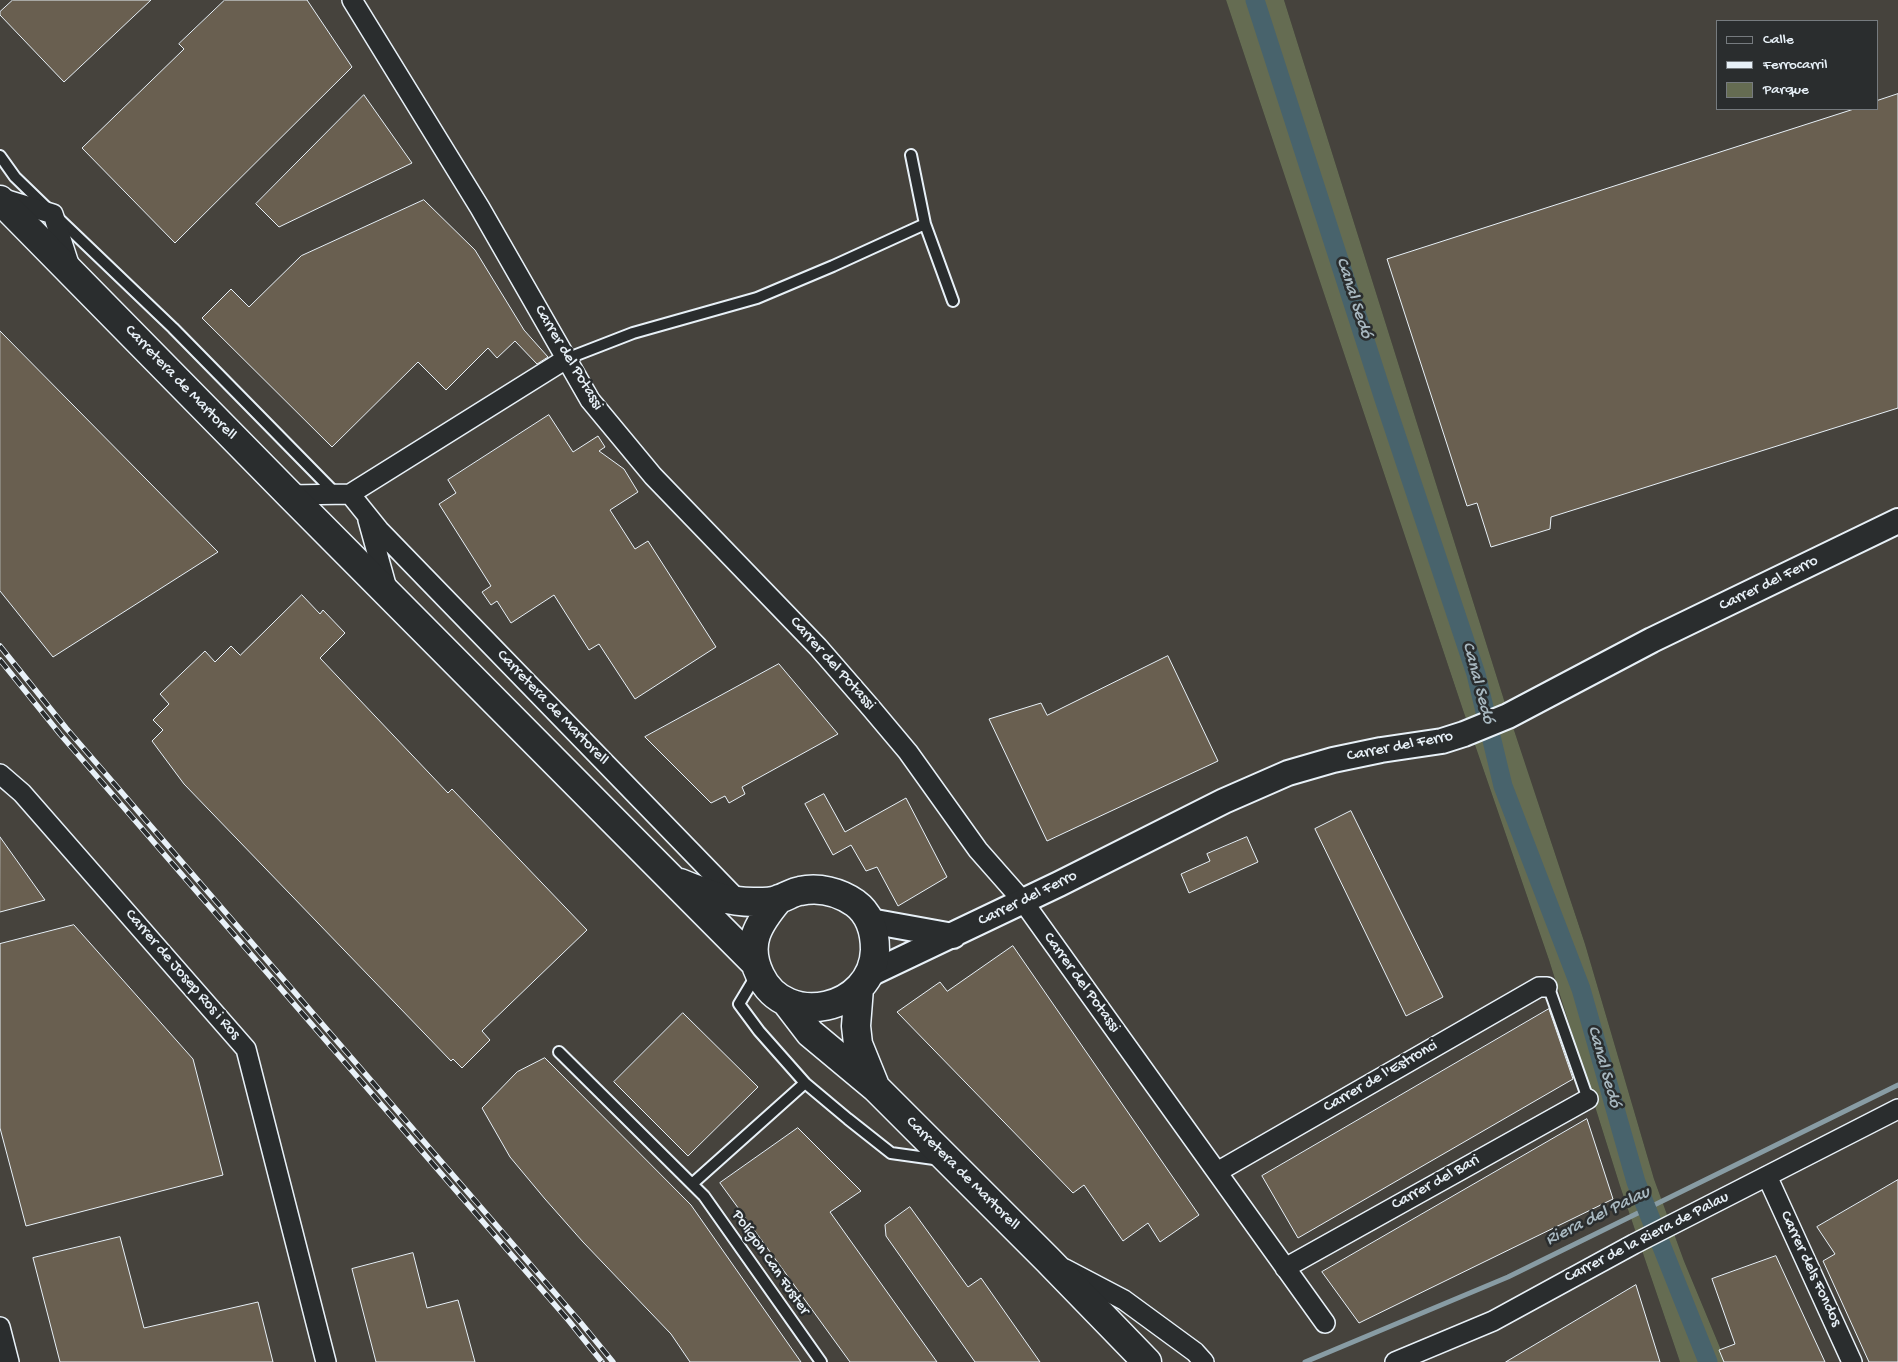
<!DOCTYPE html>
<meta charset="utf-8">
<style>
body{margin:0}
#map{position:relative;width:1898px;height:1362px;overflow:hidden;background:#373735;font-family:"Gochi Hand",sans-serif}
canvas{display:block}
.legend{position:absolute;left:1716px;top:20px;width:162px;height:90px;box-sizing:border-box;background:#2a2d2e;border:1px solid #767b7f;margin:0;padding:6px 9px;list-style:none;font-size:15px;color:#e8f1f8}
.legend li{display:flex;align-items:center;gap:10px;height:25px}
.legend b{width:25px;border:1px solid #767b7f}
</style>
<div id="map">
<canvas width="1898" height="1362"></canvas>
<ul class="legend">
<li><b style="height:6px;background:#2a2d2e"></b>Calle</li>
<li><b style="height:6px;background:#e8f1f8"></b>Ferrocarril</li>
<li><b style="height:14px;background:#656c52"></b>Parque</li>
</ul>
</div>
<script>
const context = document.querySelector('canvas').getContext('2d');
context.lineJoin = 'round';
function paint(path, color) { context.fillStyle = color; context.fill(path, 'evenodd'); }
function stroke(path, color, width, dash) { context.strokeStyle = color; context.lineWidth = width; context.lineCap = dash ? 'butt' : 'round'; context.setLineDash(dash || []); context.stroke(path); }
function label(font, color, halo, rows, align = 'center') {
  context.font = font + ' "Gochi Hand",sans-serif'; context.lineWidth = 5; context.setLineDash([]); context.textBaseline = 'middle'; context.strokeStyle = halo; context.fillStyle = color; for (const [text, x, y, turn = 0] of rows) {
    context.save(); context.translate(x, y); context.rotate((+turn || 0) * Math.PI / 180); context.textAlign = isNaN(turn) ? turn : align; if (halo) context.strokeText(text, 0, 0); context.fillText(text, 0, 0); context.restore();
  }
}
const built = new Path2D(`
 M0 0H1226L1464 713 1549 960 1620 1186 1680 1362H0Z
 M1284 0H1898V1362H1726L1684 1261 1654 1179 1585 944 1504 700ZM1717 21H1877V109H1717Z`);
const green = new Path2D(`
 M1226 0H1284L1504 700 1585 944 1654 1179 1684 1261 1726 1362H1680L1620 1186 1549 960 1464 713Z`);
const stream = new Path2D(`
 M1305 1362 1508 1277 1898 1085`);
const canal = new Path2D(`
 M1255 0 1383 396 1476 674 1503 786 1581 989 1636 1182 1708 1362`);
const building = new Path2D(`
 M13 0H151L64 82 0 15V12Z
 M225 0H307L352 67 175 243 82 148 184 49 179 44Z
 M1898 94V408L1551 517 1550 529 1491 547 1477 503 1467 506 1387 259 1854 109H1877V101Z
 M364 95 412 163 279 227 256 204Z
 M424 200 475 250 524 330 548 357 537 364 515 341 497 358 488 348 446 390 418 362 332 447 202 318 231 289 249 307 301 256Z
 M0 331 218 552 53 657 0 591Z
 M549 415 573 452 598 436 605 447 599 451 624 469 638 492 610 510 635 549 648 541 716 647 635 699 599 644 589 650 554 595 511 623 497 601 491 605 482 592 491 586 439 504 456 493 448 480Z
 M302 595 320 614 323 610 345 633 320 658 448 793 452 789 587 930 482 1031 490 1040 462 1068 453 1059 451 1061 184 784 152 741 163 730 153 720 169 704 160 694 205 651 215 662 231 646 240 655Z
 M1168 656 1218 761 1047 841 989 719 1041 703 1047 715Z
 M779 664 838 734 742 787 745 794 729 803 725 796 711 803 645 737Z
 M824 794 845 832 906 798 947 877 898 906 877 867 866 871 851 845 833 855 805 804Z
 M1351 811 1443 997 1406 1016 1315 829Z
 M0 837 45 900 0 912Z
 M1247 837 1258 862 1189 893 1181 874 1210 861 1207 854Z
 M74 925 193 1059 223 1175 26 1226 0 1128V944Z
 M1013 946 1199 1215 1160 1242 1148 1223 1123 1241 1084 1185 1073 1193 897 1012 940 982 947 991Z
 M1549 1009 1573 1079 1298 1238 1262 1176Z
 M683 1013 758 1087 688 1156 614 1082Z
 M545 1058 691 1205 801 1362H690L671 1334 583 1242 545 1199 510 1157 482 1108 517 1072Z
 M1587 1119 1613 1199 1359 1323 1322 1272Z
 M798 1128 861 1191 830 1212 937 1362H850L720 1183Z
 M1898 1180V1362H1869L1823 1261 1835 1254 1817 1227Z
 M910 1207 968 1287 981 1278 1040 1362H975L886 1236 885 1225Z
 M120 1237 144 1328 258 1302 273 1362H60L33 1258Z
 M413 1253 427 1308 458 1300 475 1362H376L352 1269Z
 M1776 1256 1825 1362H1724L1719 1350 1735 1344 1712 1279Z
 M1636 1285 1660 1362H1506Z`);
const service = new Path2D(`
 M0 156 15 177 47 208
 M58 218 173 328 335 493
 M925 224 953 301
 M566 359 633 333 757 298 833 266 925 224 911 155
 M1547 987 1550 991 1588 1099
 M559 1052 704 1196 821 1362
 M805 1083 848 1119 891 1153 941 1160
 M692 1184 805 1083 759 1031 739 1004 757 974`);
const minor = new Path2D(`
 M352 0 480 208 590 400 653 476 818 647 871 708 908 752 978 850 1022 900 1325 1323
 M1 198 53 214 70 267
 M350 494 379 530 739 901
 M350 494 566 359
 M290 495 350 494
 M368 520 388 592
 M0 774 22 793 246 1049 326 1362
 M1217 1172 1539 987H1547
 M1767 1176 1852 1362
 M1285 1268 1588 1099
 M1065 1269 1124 1300 1195 1352 1204 1362
 M0 1327 9 1362
 M1395 1362 1493 1321 1634 1244 1898 1109`);
const tertiary = new Path2D(`
 M870 921 953 936
 M868 975 1059 884 1224 801 1288 773 1333 760 1381 750 1442 741 1464 734 1508 716 1652 640 1898 521`);
const secondary = new Path2D(`
 M0 200 290 495 754 962
 M680 883C704 893 730 903 757 902 763 902 773 902 779 899 786 897 793 892 800 891 819 887 839 892 855 903 870 914 875 932 875 950 873 1010 786 1030 760 975 745 944 758 924 778 900
 M859 988 856 1026 858 1044 875 1086
 M787 1003 810 1033 876 1088 1048 1260 1147 1362`);
const rail = new Path2D(`
 M0 646 66 728 581 1323 613 1362
 M0 660 60 734 569 1321 602 1362`);
const streetNames = [
 ["Carrer del Potassi",568,358,59],
 ["Carretera de Martorell",180,383,46],
 ["Carrer del Ferro",1769,584,-26],
 ["Carrer del Potassi",832,664,48],
 ["Carretera de Martorell",552,708,46],
 ["Carrer del Ferro",1400,747,-11],
 ["Carrer del Ferro",1028,899,-26],
 ["Carrer de Josep Ros i Ros",182,975,49],
 ["Carrer del Potassi",1081,983,54],
 ["Carrer de l'Estronci",1381,1077,-30],
 ["Carretera de Martorell",962,1174,45],
 ["Carrer del Bari",1436,1183,-29],
 ["Carrer de la Riera de Palau",1647,1238,-27],
 ["Polígon Can Fuster",770,1263,55],
 ["Carrer dels Fondos",1810,1269,65]
];
const waterNames = [
 ["Canal Sedó",1353,298,72],
 ["Canal Sedó",1477,683,75],
 ["Canal Sedó",1603,1067,74],
 ["Riera del Palau",1598,1217,-26]
];
paint(built, '#46433d');
paint(green, '#656c52');
stroke(stream, '#889ca4', 5);
stroke(canal, '#48636c', 19);
paint(building, '#695f50');
stroke(building, '#e8f1f8', 1);
stroke(service, '#e8f1f8', 14);
stroke(minor, '#e8f1f8', 22);
stroke(tertiary, '#e8f1f8', 28);
stroke(secondary, '#e8f1f8', 31);
stroke(service, '#2a2d2e', 10);
stroke(minor, '#2a2d2e', 19);
stroke(tertiary, '#2a2d2e', 24);
stroke(secondary, '#2a2d2e', 28);
stroke(rail, '#e8f1f8', 5.5);
stroke(rail, '#2a2d2e', 4, [11]);
label('16px', '#e8f1f8', '#2a2d2e', streetNames);
label('italic 18px', '#a8b8c0', '#2a2d2e', waterNames);
</script>
